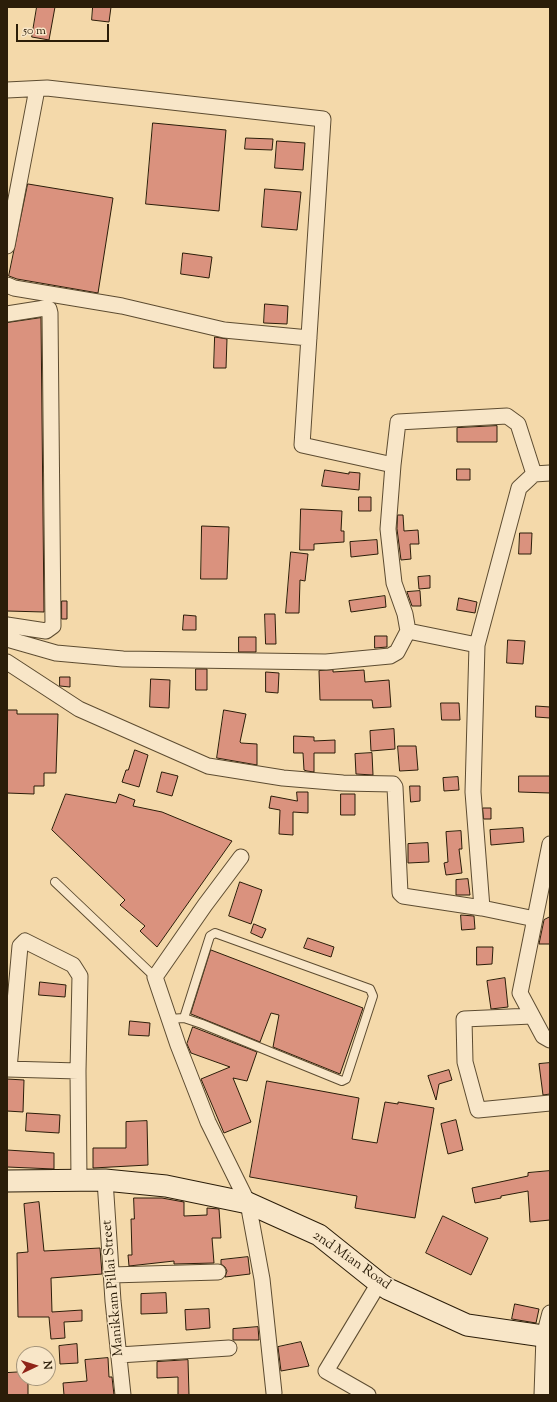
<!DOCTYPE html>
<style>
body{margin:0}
#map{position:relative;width:557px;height:1402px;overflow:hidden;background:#f4d9aa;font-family:"Sorts Mill Goudy",serif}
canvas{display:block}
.frame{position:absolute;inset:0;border:8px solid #2b1d09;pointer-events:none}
.north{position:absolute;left:16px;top:1346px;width:40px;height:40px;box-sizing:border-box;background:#f8e6c8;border:1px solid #a6967c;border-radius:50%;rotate:86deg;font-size:11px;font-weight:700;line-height:16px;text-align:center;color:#2b1d09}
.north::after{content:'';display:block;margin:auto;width:14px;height:18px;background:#8f2418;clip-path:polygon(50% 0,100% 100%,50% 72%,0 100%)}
.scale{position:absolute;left:16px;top:24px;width:93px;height:18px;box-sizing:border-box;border:2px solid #2b1d09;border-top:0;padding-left:5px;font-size:12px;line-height:14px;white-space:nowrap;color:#2b1d09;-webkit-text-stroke:3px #f8e6c8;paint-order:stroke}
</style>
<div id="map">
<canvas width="557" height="1402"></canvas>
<div class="frame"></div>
<div class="north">N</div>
<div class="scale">50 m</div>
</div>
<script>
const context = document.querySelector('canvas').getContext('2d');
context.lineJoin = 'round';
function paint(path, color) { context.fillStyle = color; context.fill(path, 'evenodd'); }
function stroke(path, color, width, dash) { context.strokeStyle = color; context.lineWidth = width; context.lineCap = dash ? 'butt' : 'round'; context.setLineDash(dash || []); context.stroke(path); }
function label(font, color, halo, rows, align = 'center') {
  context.font = font + ' "Sorts Mill Goudy",serif'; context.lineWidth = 3; context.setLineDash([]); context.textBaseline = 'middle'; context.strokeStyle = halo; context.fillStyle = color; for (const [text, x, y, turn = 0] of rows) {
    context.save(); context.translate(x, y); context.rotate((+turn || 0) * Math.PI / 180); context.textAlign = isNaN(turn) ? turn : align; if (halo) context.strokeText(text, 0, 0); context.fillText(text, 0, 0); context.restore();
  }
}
const building = new Path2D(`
 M37 7H55L49 40 32 37Z
 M93 7H111L109 22 92 20Z
 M153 123 226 130 219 211 146 204Z
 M246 138 273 139 272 150 245 149Z
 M277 141 305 143 303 170 275 168Z
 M28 184 113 198 98 293 17 279 9 276Z
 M265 189 301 192 297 230 262 227Z
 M183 253 212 257 209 278 181 274Z
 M265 304 288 306 287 324 264 323Z
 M41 318 44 612 7 611V323Z
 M215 337 227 339 226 368H214Z
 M497 426V442H457V428Z
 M457 469H470V480H457Z
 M325 470 349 474V472L360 473 359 490 322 486Z
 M359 497H371V511H359Z
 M301 509 342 511 341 531H344V542L314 544V550H300Z
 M398 515H403L404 531 418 530 419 544H410L411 559 401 560 397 529Z
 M202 526 229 527 227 579H201Z
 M520 533H532L531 554H519Z
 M377 540 378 554 351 557 350 542Z
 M291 552 308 554 305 581 300 580 299 613H286Z
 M430 576V588L419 589 418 577Z
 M420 591 421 606H412L407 592Z
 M385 596 386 607 351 612 349 601Z
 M459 598 477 602 475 613 457 610Z
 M62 601H67V619H62Z
 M265 614H275L276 644H266Z
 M184 615 196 616V630H183Z
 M375 636H387V647L375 648Z
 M239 637H256V652H239Z
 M508 640 525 641 523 664 507 663Z
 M196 669H207V690H196Z
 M333 670V672L364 670 365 682 389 680 391 707 373 708 372 700H320L319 671Z
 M266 672 279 673 278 693 266 692Z
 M60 677H70V687L60 686Z
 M151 679 170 680 169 708 150 707Z
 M441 703H459L460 720H442Z
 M536 706 550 707V718L536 717Z
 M7 710H17V714H58L56 773H44V786H34V794L7 793Z
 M224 710 246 714 240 742 241 743 257 744V765L217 758Z
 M394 729 395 749 371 751 370 731Z
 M294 736 314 737V741L335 740V753H314V772L307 771 304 770 303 753H294Z
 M398 746H416L418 770 400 771Z
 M135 750 148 755 139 787 122 782 126 770H128Z
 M372 753 373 775 356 774 355 754Z
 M162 772 178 776 172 796 157 792Z
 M519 776H550V793L519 792Z
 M458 777 459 790 444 791 443 778Z
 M410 786H420V801L411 802Z
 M297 792H308V813L293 812V835L279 834 280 810 269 808 271 796 297 801Z
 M66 794 116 803 119 794 135 800 133 806 162 812 232 841 157 947 140 931 145 926 120 905 125 900 52 830Z
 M341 794H355V815H341Z
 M483 808H491V819H484Z
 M523 828 524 842 491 845 490 830Z
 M461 831 462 849H459L462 873 446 875 444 863 448 862 446 832Z
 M428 843 429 862 408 863V844Z
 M468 879 470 895H456V880Z
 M240 882 262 890 251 924 229 916Z
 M461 915 474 916 475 929 462 930Z
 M550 917V944H539L544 920Z
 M254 924 266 929 262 938 251 933Z
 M308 938 334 947 331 957 304 948Z
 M477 947H493L492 964 477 965Z
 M211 950 363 1008 340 1074 273 1047 279 1015 271 1013 260 1042 191 1014Z
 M505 978 508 1007 491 1009 487 981Z
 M40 982 66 985 65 997 39 995Z
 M130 1021 150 1023 149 1036 129 1035Z
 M193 1027 257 1052 247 1081 233 1078 251 1122 224 1133 201 1079 230 1067 191 1053 187 1044Z
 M550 1063V1094L543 1095 539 1064Z
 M449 1070 452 1080 439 1084 436 1100 428 1076Z
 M7 1079 24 1080 23 1112 7 1111Z
 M267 1081 359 1098 352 1139 377 1143 385 1102 398 1104V1102L434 1108 415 1218 355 1208 357 1196 250 1177Z
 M27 1113 60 1115 59 1133 26 1131Z
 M456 1120 463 1150 448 1154 441 1124Z
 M147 1121 148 1165 93 1168V1148H126V1122Z
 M7 1150 54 1153V1169L7 1167Z
 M550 1171V1220L530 1222 528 1191 501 1196V1198L475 1203 472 1188 528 1176V1173Z
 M134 1198H162L184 1202V1216L207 1215V1208L219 1209 221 1238H212L214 1263 174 1264V1261L129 1266 128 1255H132L131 1219H134Z
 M39 1202 44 1251 100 1248 102 1274 51 1278 52 1312 82 1310V1321L64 1322 65 1338 51 1339 49 1317H18L17 1253 28 1252 24 1204Z
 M443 1216 488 1238 471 1275 426 1253Z
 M248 1257 250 1274 225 1277 227 1271 225 1267 221 1264V1260Z
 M166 1293 167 1313 141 1314V1294Z
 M515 1304 539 1309 536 1323 512 1319Z
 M209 1309 210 1328 186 1330 185 1310Z
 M258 1327 259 1340H233V1329Z
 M301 1342 309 1366 281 1371 278 1347Z
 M77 1344 78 1363 60 1364 59 1346Z
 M108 1358 109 1377H112L114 1395H64L63 1383 87 1381 85 1360Z
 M188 1360 189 1395H178V1377L157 1378V1362Z
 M24 1372V1378H28V1395H7V1373Z`);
const service = new Path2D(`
 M55 882 155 977
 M169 1019 184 1018 202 1024 342 1081 346 1079 373 996 370 989 215 933 210 936 184 1018`);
const minor = new Path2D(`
 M7 90 47 88 323 119 302 445 393 465 398 422 507 416 518 424 534 474
 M7 246 37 89
 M7 285 14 288 122 306 224 330 309 338
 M7 314 45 308 49 309 50 313 53 626 46 631 7 625
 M393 465 388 529 394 583 405 614 408 631
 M7 639 56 653 123 659 326 662 390 656 397 652 408 631 477 645
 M7 662 79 709 208 766 283 778 343 783 393 784 395 787 400 893 403 896 482 908
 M550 844 520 993 543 1036 550 1040
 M241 857 205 905 155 977 178 1045 208 1122 248 1203 262 1279 274 1393
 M535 919 482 908 473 792 477 645 519 488 534 474 550 473
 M532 1016 464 1019 465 1062 478 1110 550 1103
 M7 1069 78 1071
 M9 1069 20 946 25 941 73 965 80 976 78 1071 79 1181
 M105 1180 113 1301 123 1395
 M111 1275 218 1272
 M119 1355 229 1348
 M368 1395 326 1371 379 1283
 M542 1395 544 1336 550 1313`);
const secondary = new Path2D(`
 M7 1181 105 1180 166 1186 248 1203 319 1235 379 1283 388 1289 467 1325 550 1337`);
const streetNames = [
 ["2nd Mian Road",351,1261,35],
 ["Manikkam Pillai Street",114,1288,-95]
];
paint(building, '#da927e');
stroke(building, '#2b1d09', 1);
stroke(service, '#5d4c31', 10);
stroke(minor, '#5d4c31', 17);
stroke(secondary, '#2b1d09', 23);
stroke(service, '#f8e6c8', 8);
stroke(minor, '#f8e6c8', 15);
stroke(secondary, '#f8e6c8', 21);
label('14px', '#2b1d09', '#f8e6c8', streetNames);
</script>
